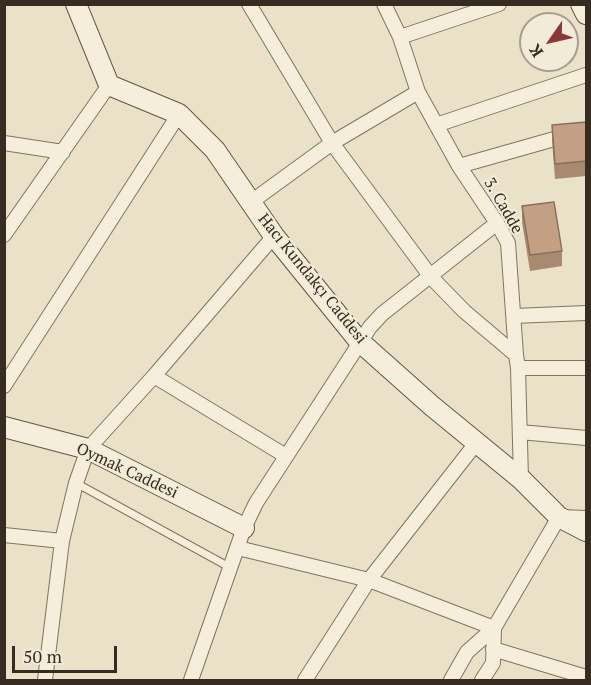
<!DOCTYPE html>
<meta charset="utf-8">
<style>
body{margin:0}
#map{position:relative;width:591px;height:685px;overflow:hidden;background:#e9e1c8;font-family:"PT Serif",serif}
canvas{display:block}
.frame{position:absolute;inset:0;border:6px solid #362c21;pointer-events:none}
.north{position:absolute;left:519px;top:12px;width:60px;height:60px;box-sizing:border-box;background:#f2ebd7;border:2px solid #a79f8e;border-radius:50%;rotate:236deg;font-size:16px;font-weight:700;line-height:24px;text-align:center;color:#362c21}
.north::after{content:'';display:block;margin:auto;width:21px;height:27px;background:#8b3937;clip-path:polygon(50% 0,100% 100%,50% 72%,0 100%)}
.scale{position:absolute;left:12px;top:646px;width:105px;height:27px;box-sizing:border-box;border:3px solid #362c21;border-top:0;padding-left:8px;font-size:18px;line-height:21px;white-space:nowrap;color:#362c21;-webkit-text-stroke:4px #f2ebd7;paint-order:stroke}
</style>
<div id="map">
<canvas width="591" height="685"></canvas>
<div class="frame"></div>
<div class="north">K</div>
<div class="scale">50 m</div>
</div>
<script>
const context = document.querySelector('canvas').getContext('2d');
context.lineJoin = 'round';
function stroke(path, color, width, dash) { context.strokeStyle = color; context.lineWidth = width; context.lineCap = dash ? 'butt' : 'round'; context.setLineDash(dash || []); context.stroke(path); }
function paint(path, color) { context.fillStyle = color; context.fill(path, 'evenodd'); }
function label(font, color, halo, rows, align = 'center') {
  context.font = font + ' "PT Serif",serif'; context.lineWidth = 4.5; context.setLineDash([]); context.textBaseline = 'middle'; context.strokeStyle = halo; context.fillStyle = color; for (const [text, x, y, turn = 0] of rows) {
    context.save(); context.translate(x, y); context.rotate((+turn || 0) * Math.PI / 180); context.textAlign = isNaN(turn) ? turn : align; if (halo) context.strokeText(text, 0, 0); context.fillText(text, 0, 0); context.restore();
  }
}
const lane = new Path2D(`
 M76 483 231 568`);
const street = new Path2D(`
 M249 4 332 143 431 277 464 311 516 355
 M384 4 400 37 418 92 459 166 497 223 508 243 516 355 518 368 521 479
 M400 37 499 4
 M436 125 586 75
 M4 143 63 152
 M459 166 586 130
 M251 202 332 143 418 92
 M4 235 109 85
 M514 316 586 313
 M518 368H586
 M154 376 286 456
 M4 386 179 114
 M520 432 586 438
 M4 535 62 541
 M238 548 369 580 494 628 493 663 482 680
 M493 649 586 677
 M45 680 62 541 76 483 88 449 154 376 274 236
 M191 680 244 528 256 503 370 327 382 314 497 223
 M305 680 369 580 477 442
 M451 680 467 652 494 628 559 517 586 518`);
const secondary = new Path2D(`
 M76 4 109 85 179 114 215 150 274 236 359 341 432 406 521 479 559 517 586 531
 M581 4 586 14
 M4 427 88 449 244 528`);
const wall = new Path2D(`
 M586 122V176L555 179 552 140V125Z
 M522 206 562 251V266L530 271 522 222Z`);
const building = new Path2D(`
 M586 122V161L555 164 552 125Z
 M554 202 562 251 530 255 522 206Z`);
const streetNames = [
 ["3. Cadde",503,206,60],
 ["Hacı Kundakçı Caddesi",312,279,51],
 ["Oymak Caddesi",127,471,25]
];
stroke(lane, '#83745f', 9);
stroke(street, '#83745f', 16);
stroke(secondary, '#655542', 22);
stroke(lane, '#f5eedb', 7);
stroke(street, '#f5eedb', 14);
stroke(secondary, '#f5eedb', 20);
paint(wall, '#a88a71');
paint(building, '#c3a083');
stroke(building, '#88705c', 1.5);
label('16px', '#362c21', '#f2ebd7', streetNames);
</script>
